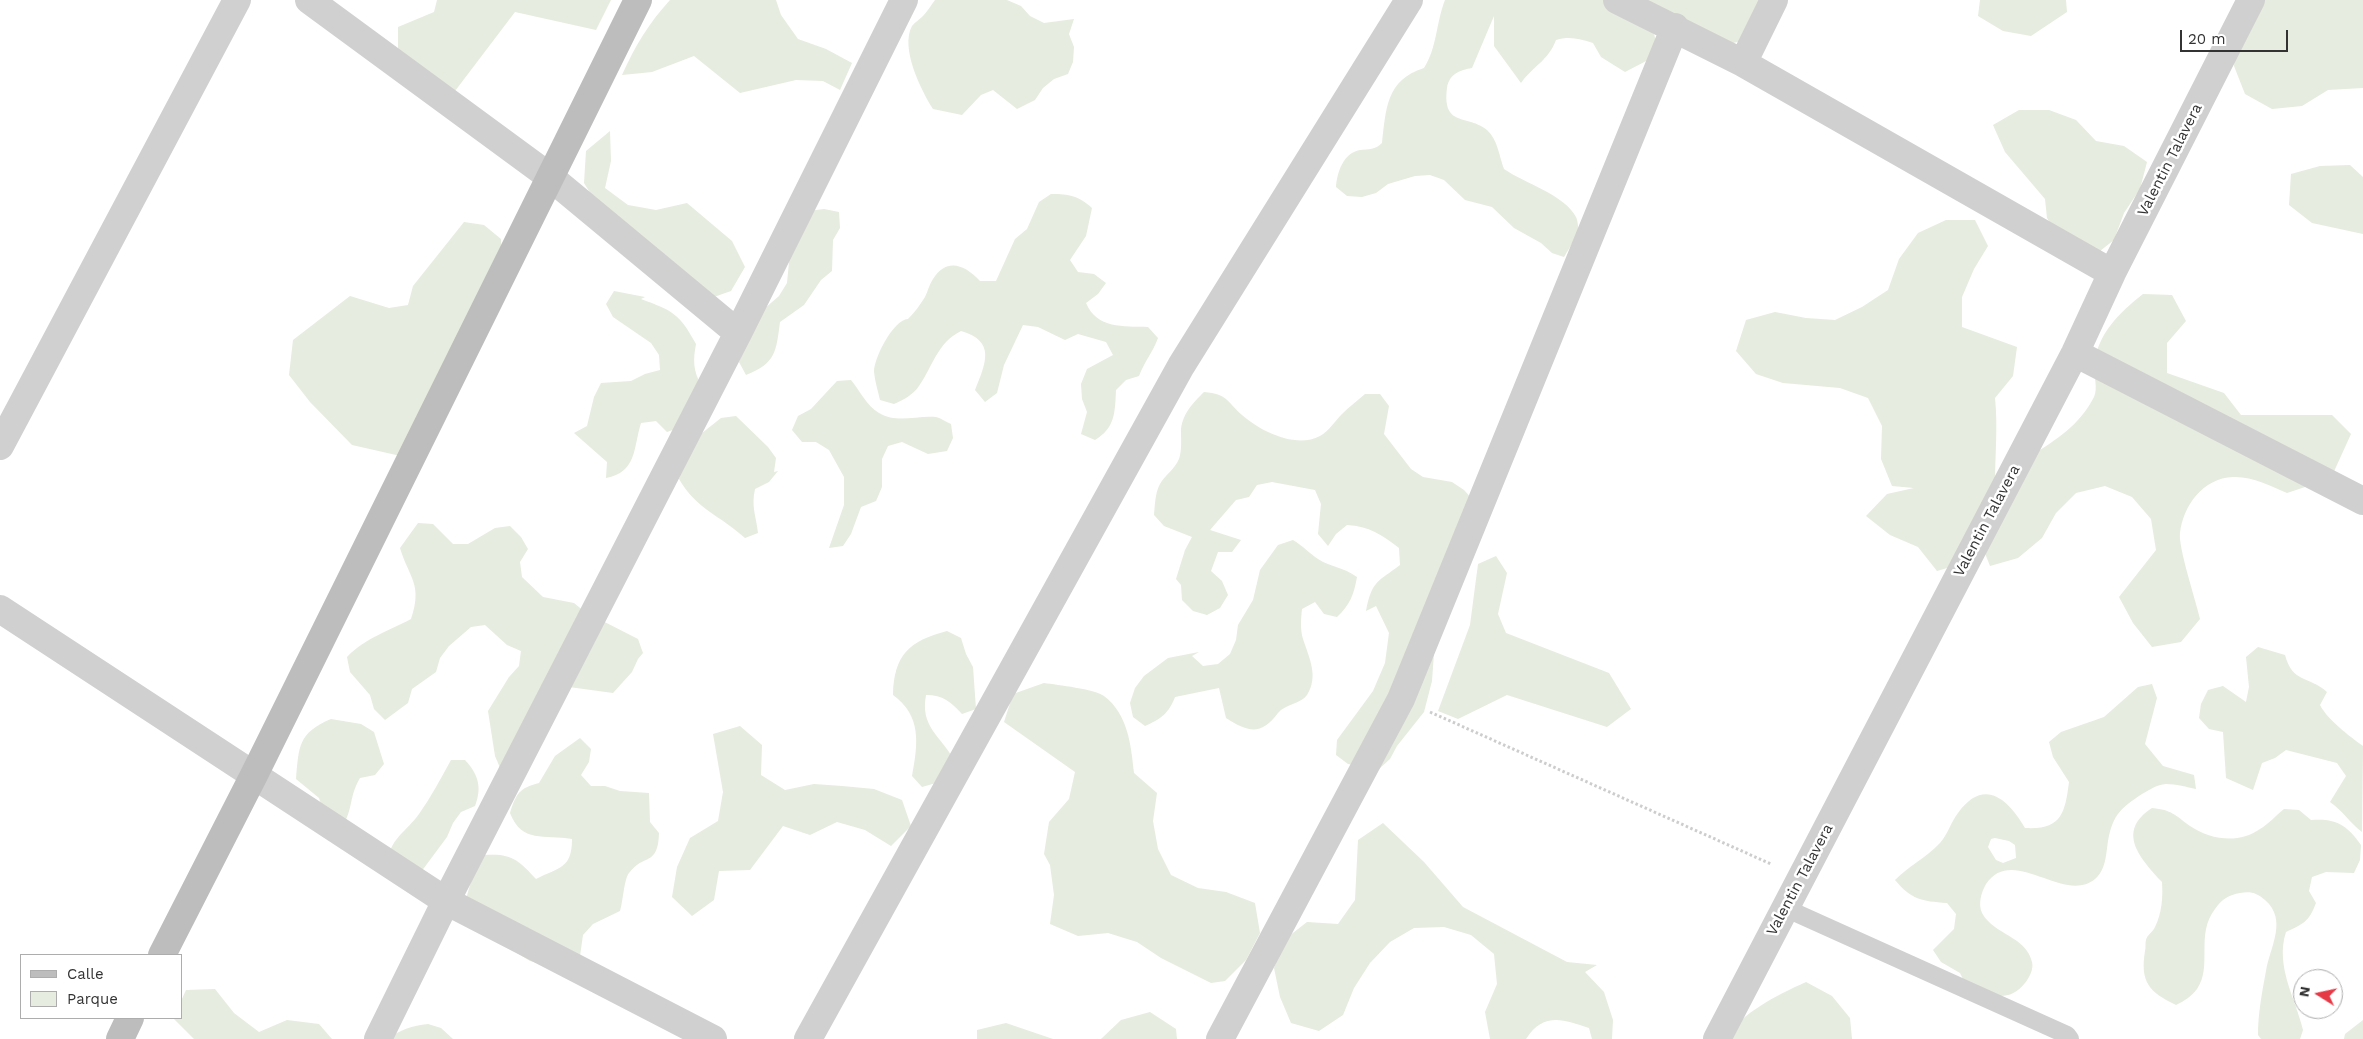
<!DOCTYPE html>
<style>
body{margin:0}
#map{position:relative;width:2363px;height:1039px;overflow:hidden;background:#fff;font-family:"Work Sans",sans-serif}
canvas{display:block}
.legend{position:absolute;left:20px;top:954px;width:162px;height:65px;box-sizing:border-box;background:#fff;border:1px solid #adadad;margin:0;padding:6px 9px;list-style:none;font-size:15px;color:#333}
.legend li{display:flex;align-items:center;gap:10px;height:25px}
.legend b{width:25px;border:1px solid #adadad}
.north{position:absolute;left:2293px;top:969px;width:50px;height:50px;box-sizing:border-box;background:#fff;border:1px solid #adadad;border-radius:50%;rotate:280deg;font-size:14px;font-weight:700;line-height:20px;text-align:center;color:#333}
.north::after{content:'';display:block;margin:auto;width:18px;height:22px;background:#e63946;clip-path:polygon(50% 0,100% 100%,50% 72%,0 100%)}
.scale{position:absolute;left:2180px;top:30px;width:108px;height:22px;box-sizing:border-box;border:2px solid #333;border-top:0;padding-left:6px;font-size:15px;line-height:18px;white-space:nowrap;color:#333;-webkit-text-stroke:4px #fff;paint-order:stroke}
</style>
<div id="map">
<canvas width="2363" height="1039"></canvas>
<ul class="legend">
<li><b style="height:6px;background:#bdbdbd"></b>Calle</li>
<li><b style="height:14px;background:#e6ecdf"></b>Parque</li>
</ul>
<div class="north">N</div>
<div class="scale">20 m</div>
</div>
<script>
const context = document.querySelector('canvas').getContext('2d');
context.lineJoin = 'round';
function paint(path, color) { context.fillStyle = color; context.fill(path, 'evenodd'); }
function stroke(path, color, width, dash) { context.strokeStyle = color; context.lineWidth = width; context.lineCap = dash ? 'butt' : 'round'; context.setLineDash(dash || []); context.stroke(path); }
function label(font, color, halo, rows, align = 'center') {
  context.font = font + ' "Work Sans",sans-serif'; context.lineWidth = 5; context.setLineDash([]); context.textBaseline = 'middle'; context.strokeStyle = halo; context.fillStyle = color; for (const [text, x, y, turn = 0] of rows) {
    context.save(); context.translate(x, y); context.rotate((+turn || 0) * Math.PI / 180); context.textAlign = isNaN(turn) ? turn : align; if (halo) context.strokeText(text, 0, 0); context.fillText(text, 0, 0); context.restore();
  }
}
const green = new Path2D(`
 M437 0H611L596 30 515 12 452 95 398 71V27L434 12Z
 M670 0H776L781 15 798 39 826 49 852 63 840 90 823 81 796 80 740 93 694 56 652 72 622 75C635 46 649 23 670 0Z
 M935 0H1007L1021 6 1030 16 1044 23 1074 19 1069 34 1074 47 1073 62 1068 74 1054 79 1043 88 1035 100 1017 109 993 90 981 95 962 115 933 109C921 90 900 48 912 26 915 22 920 19 923 16 928 11 931 5 935 0Z
 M1445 0H1615L1654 34 1658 48 1650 59 1625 72 1601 57 1593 43C1580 39 1570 36 1556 40 1548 61 1534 65 1521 83L1494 46V16L1472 68C1460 70 1449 74 1447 88 1442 128 1468 114 1487 130 1498 140 1499 156 1504 169 1524 183 1565 195 1576 217 1578 221 1578 228 1579 232L1564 257 1552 253 1541 243 1514 228 1492 207 1465 200 1444 180 1430 175 1415 176 1388 184 1376 193 1362 197 1347 196 1336 187C1337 173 1343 153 1360 150 1369 149 1375 150 1382 143 1386 109 1386 80 1424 68 1437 48 1436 23 1445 0Z
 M1627 0H1763L1752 38 1726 45Z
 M1980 0H2066L2067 12 2031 36 2003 31 1978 16Z
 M2253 0H2363V88L2328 90 2302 106 2272 109 2245 94 2234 66 2236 37Z
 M2019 110H2049L2076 120 2096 141 2124 146 2147 162 2140 189 2124 213 2114 240 2091 258 2063 244 2047 218 2045 199 2005 152 1993 125Z
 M610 131 611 161 605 188 628 205 656 210 687 203 732 241 745 267 731 291 714 297 600 209 584 183 586 151Z
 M2350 165 2363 177V234L2312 223 2289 205 2291 174 2320 166Z
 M1051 194C1069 194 1079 196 1092 208L1086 236 1070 260 1078 272 1094 274 1106 283 1098 294 1086 303C1097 329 1123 326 1148 327L1158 338C1153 352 1144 362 1139 376L1126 380 1116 390C1115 413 1115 428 1095 440L1081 434 1087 412 1082 399 1081 384 1087 369 1113 355 1106 342 1078 334 1065 340 1038 327 1023 325 1004 365 997 393 985 402 975 390C986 363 996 341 961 331 937 343 933 366 919 386 913 395 903 400 894 404L880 400C878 391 875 382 874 372 874 358 893 320 908 319 915 312 920 305 925 297 928 291 929 285 933 279 947 257 965 265 980 281H996L1015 239 1027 229 1039 202Z
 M824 209 839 212 840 228 833 240 832 271 821 280 804 305 780 322C776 352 776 363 746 375L739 362 756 316 779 296 787 283 790 252 809 211Z
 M1946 220H1975L1988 246 1974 269 1962 297V327L2017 347 2013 376 1995 398C1998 427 1995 455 1995 485 2007 475 2018 464 2031 456 2057 439 2079 426 2094 397 2098 389 2094 376 2094 367 2096 335 2120 312 2143 294L2172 295 2186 321 2167 343V373L2224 393 2241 415H2332L2351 434 2326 489 2314 484 2287 493C2271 486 2251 476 2233 477 2203 478 2183 506 2180 533 2178 547 2196 601 2200 619L2181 642 2152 647 2133 623 2119 597 2156 550 2151 519 2132 497 2105 486 2076 493 2056 513 2042 538 2018 558 1990 566 1979 538 1964 563 1937 571 1918 547 1890 535 1866 516 1887 494 1914 488 1892 486 1881 459 1882 426 1868 398 1840 388 1783 383 1756 374 1736 351 1746 320 1775 312 1806 318 1835 320 1862 307 1888 290 1899 259 1918 233Z
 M464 222 484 225 501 239 502 279 405 457 352 445 310 402 289 375 293 340 350 296 389 308 408 305 413 286Z
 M614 291 645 297 641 299C673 311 679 313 696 344 693 360 693 370 701 385L681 427 667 432 656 421 641 423C633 449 637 472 606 478L607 462 574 433 587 426 594 397 601 383 631 381 645 374 660 370 659 355 651 343 613 317 606 304Z
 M851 380C860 391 867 406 879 413 898 424 917 415 936 417 941 418 946 422 951 424L953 438 947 451 928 454 902 442 888 446 882 459V487L876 501 861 507 851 534 843 546 829 548 844 505V477L829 450 816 442H802L792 430 798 416 811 409 837 381Z
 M1204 392C1228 394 1226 401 1242 415 1260 431 1296 449 1320 436 1329 431 1335 421 1342 414 1349 407 1358 400 1365 394H1380L1389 406 1384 434 1411 469 1423 477 1452 482 1464 490 1474 501 1434 653 1432 681 1424 712 1397 746 1390 759 1379 769 1348 764 1336 755 1337 740 1373 691 1385 663 1389 633 1376 606 1366 611C1372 580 1378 582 1400 565L1399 548C1382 535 1369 526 1347 525L1336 534 1328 546 1318 534 1321 504 1315 490 1272 482 1257 485 1249 497 1236 500 1210 530 1241 540 1232 552H1218L1211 571 1222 581 1228 595 1220 608 1207 615 1193 611 1182 600 1181 585 1176 579 1185 550 1192 537 1164 526 1154 515C1155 505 1155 493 1160 484 1165 475 1175 469 1179 459 1182 450 1181 441 1181 432 1181 415 1193 403 1204 392Z
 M736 416 768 447 776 458 774 472 778 471 769 482 755 489C751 507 756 515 758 533L745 538C720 515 697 510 679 479L683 465 697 437 721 418Z
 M418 523 433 524 453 544H468L495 528 510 526 521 537 528 549 520 562 522 577 543 597 574 603 585 612 638 639 643 653 638 659 632 672 613 693 569 687 501 770 495 756 488 711 509 677 519 666 521 651 507 645 485 625 471 627 449 646 440 658 436 672 412 689 408 703 385 720 374 709 370 695 350 672 347 657C365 638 389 631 411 619 423 584 409 578 400 548Z
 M1293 540C1303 546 1309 553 1318 559 1330 567 1343 567 1357 577 1354 594 1350 605 1337 617L1324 614 1315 602 1302 609C1301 619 1300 629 1303 639 1309 658 1319 676 1307 695 1301 704 1285 704 1278 713 1261 736 1248 732 1226 718L1219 688 1175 697C1169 713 1161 719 1145 726L1133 717 1130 703 1135 688 1144 676 1168 658 1199 652 1192 656 1203 666 1218 664 1230 654 1236 640 1238 625 1253 600 1260 570 1278 545Z
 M1496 556 1507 573 1498 614 1506 633 1609 673 1631 709 1607 727 1507 695 1458 719 1438 711 1470 625 1478 564Z
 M947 631 961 638 966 654 973 667 976 709 962 714C951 702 943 695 926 695 920 727 940 735 954 760L936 783 922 787 912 776C918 744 922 716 893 695 894 655 909 641 947 631Z
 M2258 647 2285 655C2293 684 2308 675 2327 692L2320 705C2327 719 2349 736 2363 746L2362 832C2350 823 2343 811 2330 802L2346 776 2337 763 2286 750 2275 758 2262 763 2253 790 2226 778 2223 732 2209 729 2199 718 2201 704 2208 690 2223 686 2246 702 2249 687 2246 657Z
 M1044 683C1058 685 1094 689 1104 696 1128 714 1131 745 1134 773L1157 793 1153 821 1158 849 1171 875 1198 888 1226 892 1255 903 1260 933 1246 960 1225 981 1211 983 1161 958 1137 942 1108 933 1078 936 1050 924 1054 895 1050 865 1044 854 1049 822 1069 799 1075 772 1004 722 1013 694Z
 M2152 684 2157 698 2145 744 2163 766 2194 775 2196 789C2187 787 2176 784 2166 784 2156 785 2151 789 2142 794 2121 808 2113 814 2108 841 2106 854 2106 870 2095 879 2064 905 2013 844 1986 884 1981 893 1978 904 1982 913 1994 935 2026 936 2032 962 2034 969 2029 978 2025 983 2009 1004 1988 995 1967 987L1960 973 1941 962 1933 950 1954 929 1956 914 1947 903C1921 901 1912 900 1895 880 1909 866 1927 857 1940 843 1948 834 1951 822 1958 813 1984 777 2008 799 2025 828 2061 830 2065 814 2069 782L2053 757 2049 742 2061 732 2104 717 2138 687ZM1995 838 2009 841 2015 845 2016 858 2003 863 1996 860 1988 847 1991 839Z
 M331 719 361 724 374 732 384 764 375 775 360 778C348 798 354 812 339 831L324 813 319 798 296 779C299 746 298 733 331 719Z
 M740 726 762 745 761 775 785 790 814 784 842 786 874 789 902 800 911 826 891 846 865 830 837 822 810 835 783 826 750 870 719 871 714 900 692 916 672 897 677 867 690 838 718 821 723 792 713 734Z
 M580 738 591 749 589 762 581 775 591 786H605L620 791 649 793 650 822 659 833C658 867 644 853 629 873 624 879 623 902 620 911L593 924 583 935 579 963 545 965 530 961 517 953 509 940 463 910 475 867 485 855C511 853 519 860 536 879 559 867 572 869 572 839 544 834 522 844 510 813 516 794 519 788 539 783L555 756Z
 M451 760H465C479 775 482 788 475 806L461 812 453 823 447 837 421 872 387 860C393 836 406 832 419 814 431 797 441 778 451 760Z
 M2152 808C2172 810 2175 815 2190 826 2211 840 2239 844 2260 829 2269 824 2276 815 2284 809L2299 810 2311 820C2336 818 2347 825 2361 845L2360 860 2354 873 2326 872 2312 877 2309 891 2316 903C2309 922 2303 924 2286 932 2275 966 2295 997 2303 1030L2300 1039H2261L2258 1035C2258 1014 2262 992 2266 971 2270 947 2288 920 2265 900 2257 893 2251 891 2240 893 2229 895 2222 899 2215 909 2195 935 2213 966 2197 989 2191 997 2184 1001 2176 1005 2149 992 2140 982 2145 951 2146 948 2145 943 2146 940 2147 935 2153 932 2155 927 2162 913 2163 897 2162 882 2141 859 2115 832 2152 808Z
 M1383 823 1424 862 1463 907 1567 962 1597 965 1585 972 1604 992 1613 1020 1612 1039H1592L1589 1028C1563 1019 1543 1012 1526 1039H1490L1485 1012 1497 984 1494 954 1471 935 1444 927 1414 928 1390 942 1370 963 1354 988 1343 1015 1319 1031 1291 1023 1280 997 1274 968 1284 940 1307 922 1338 924 1355 900 1358 840Z
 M1806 982 1832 996 1850 1018 1852 1039H1723C1744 1012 1775 996 1806 982Z
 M215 989 234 1013 259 1032 287 1020 319 1024 332 1039H194L174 1019 181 1018V1001L186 990Z
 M1150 1012 1176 1029 1177 1039H1101L1121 1020Z
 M2363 1020V1039H2344L2345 1034Z
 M1006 1023 1053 1039H977V1030Z
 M428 1024 441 1028 453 1039H388C401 1029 412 1026 428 1024Z`);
const path = new Path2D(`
 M1430 712 1771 864`);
const lane = new Path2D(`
 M1785 908 2067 1035 2070 1039`);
const street = new Path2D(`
 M309 0 550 177 738 333
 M1617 0 1743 63 2112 273
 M1743 63 1774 0
 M2075 353 2363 501
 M0 446 237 0
 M0 609 446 901 713 1039
 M378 1039 446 901 738 333 904 0
 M808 1039 1181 366 1409 0
 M1220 1039 1401 699 1675 27
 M1717 1039 2075 353 2112 273 2251 0`);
const secondary = new Path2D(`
 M162 955 254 775 638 0
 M120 1039 130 1018`);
const streetNames = [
 ["Valentin Talavera",2170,160,-63],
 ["Valentin Talavera",1987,521,-62],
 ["Valentin Talavera",1800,880,-62]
];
paint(green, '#e6ecdf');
stroke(path, '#cdcdcd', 3, [2.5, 2.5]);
stroke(lane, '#d0d0d0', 18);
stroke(street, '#d0d0d0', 28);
stroke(secondary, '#bdbdbd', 28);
label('15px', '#333', '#fff', streetNames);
</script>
